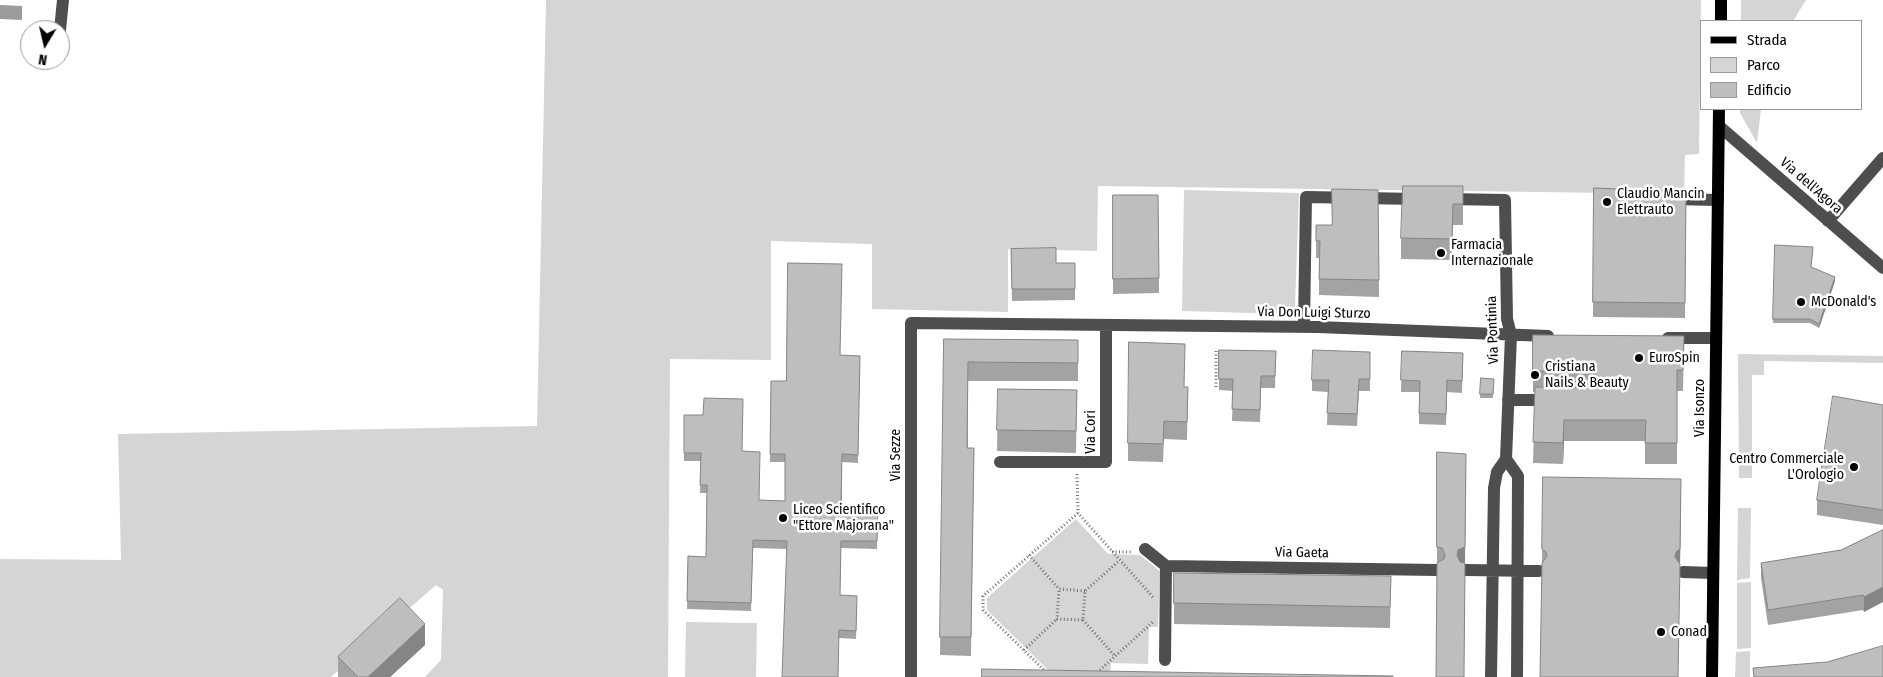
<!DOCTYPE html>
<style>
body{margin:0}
#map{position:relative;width:1883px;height:677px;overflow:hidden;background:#fff;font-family:"Fira Sans Condensed",sans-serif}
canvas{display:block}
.legend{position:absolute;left:1700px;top:20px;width:162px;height:90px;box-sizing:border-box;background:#fff;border:1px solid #999;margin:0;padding:6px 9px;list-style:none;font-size:15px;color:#000}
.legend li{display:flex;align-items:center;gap:10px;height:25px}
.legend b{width:25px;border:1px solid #999}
.north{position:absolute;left:20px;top:20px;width:50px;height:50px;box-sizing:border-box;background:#fff;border:1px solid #999;border-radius:50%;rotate:189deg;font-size:14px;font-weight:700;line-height:20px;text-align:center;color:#000}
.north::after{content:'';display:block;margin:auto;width:18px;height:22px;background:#000;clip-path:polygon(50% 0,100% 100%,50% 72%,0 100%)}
</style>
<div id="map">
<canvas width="1883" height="677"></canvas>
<ul class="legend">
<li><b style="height:6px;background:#000"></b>Strada</li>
<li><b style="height:14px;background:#d5d5d5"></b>Parco</li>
<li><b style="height:14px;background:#bebebe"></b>Edificio</li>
</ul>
<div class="north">N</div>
</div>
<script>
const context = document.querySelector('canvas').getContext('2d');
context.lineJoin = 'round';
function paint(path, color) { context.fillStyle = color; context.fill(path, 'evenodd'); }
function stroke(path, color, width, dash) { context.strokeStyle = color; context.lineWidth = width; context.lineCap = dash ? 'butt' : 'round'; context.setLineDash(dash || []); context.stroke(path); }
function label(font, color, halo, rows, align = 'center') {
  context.font = font + ' "Fira Sans Condensed",sans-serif'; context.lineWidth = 5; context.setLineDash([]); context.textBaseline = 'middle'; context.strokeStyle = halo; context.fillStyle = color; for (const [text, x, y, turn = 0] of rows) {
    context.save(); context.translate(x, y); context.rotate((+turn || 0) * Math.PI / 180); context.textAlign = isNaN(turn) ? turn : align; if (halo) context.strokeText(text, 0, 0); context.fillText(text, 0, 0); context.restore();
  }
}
const green = new Path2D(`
 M546 0H1701L1699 154 1685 155 1684 194 1098 186 1097 251 1008 249V312L872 309V244L771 241V360L670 359 668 677H425L441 660 443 590 436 585 331 677H0V559L121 560 118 434 537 426Z
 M1741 0H1806L1793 21H1741Z
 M1740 109H1761L1757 143 1740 113Z
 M1184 190 1299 193 1295 307 1288 314 1182 311Z
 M1738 354 1883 356V363L1764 361V375H1752V478H1739Z
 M1738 508H1751L1750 578 1737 580Z
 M1076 519 1108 554 1140 555 1160 571 1158 627H1149L1148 664 1111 663 1110 677H1055L987 610V598Z
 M1751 582V648L1737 649V583Z
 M686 622 757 623 756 677H685Z
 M1750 651V677H1735L1736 652Z`);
const water = new Path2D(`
 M0 5 22 6V20L0 19Z`);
const path = new Path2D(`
 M1216 351V389
 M1077 474 1078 513 1153 597
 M1112 552H1133
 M1029 555 1059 589
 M1085 591 1059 589 1057 619 1083 620 1085 591 1119 561
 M1083 620 1115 656
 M1024 650 1057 619
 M1051 677 983 610V596L1078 513
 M1092 677 1153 622`);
const minor = new Path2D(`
 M60 30 63 0
 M1719 126 1883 268
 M1448 199 1505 200 1507 319 1511 335 1506 459 1497 472 1494 488 1491 677
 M1671 199 1718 200
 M1828 221 1883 158
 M1304 327 1306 197 1418 199
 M1668 338H1716
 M1508 400H1551
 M1506 459 1518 476 1517 677
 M1000 462H1106V325
 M1145 549 1166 566 1437 570
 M1465 570 1539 571
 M1683 572 1713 573
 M1165 660 1166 566
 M911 677V323L1318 327 1548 336`);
const major = new Path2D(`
 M1721 21V0
 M1712 677 1719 109`);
const wall = new Path2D(`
 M1463 186V225H1453L1452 260 1401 259V238Z
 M1594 188 1686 192 1685 318 1593 317Z
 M1378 190 1379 297 1319 295V258H1316V225H1332Z
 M1113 195H1158L1159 293 1113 294Z
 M1775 245 1813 251 1811 267 1835 281 1819 328 1810 323H1773Z
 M1011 249 1056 263H1075V300L1012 301Z
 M1533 335 1684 336 1683 391H1677V464H1645V441H1564L1563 464 1533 463 1535 392H1533Z
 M944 339 1078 340V381H968V448H974L971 656 940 655Z
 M1219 350 1276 351 1275 388H1261L1260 422 1232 421 1233 391 1219 390Z
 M1402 351 1463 353 1462 393 1447 392 1446 425 1419 424V392H1401Z
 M840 355 860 356 858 463 842 462V505H878L877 549 841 548 840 595 857 604 856 639 839 638 787 549 753 548 751 611 687 609 688 556 706 557 707 493H700L701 461H684V415L742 451 759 500 785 501V462H770L771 381H786Z
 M1370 364V391H1359L1357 426 1327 425 1328 392 1312 391V380Z
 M1481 378 1494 379 1493 398H1480Z
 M1184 387H1188L1187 440 1164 439 1163 462 1128 461V443Z
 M998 389 1077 390 1076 453 997 451Z
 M1883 405V525L1817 515V500Z
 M1437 452 1465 562 1464 563 1437 562Z
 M1543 477 1681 494 1680 565 1542 563Z
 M1883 530 1864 612 1863 610 1768 625 1761 578V563L1841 550Z
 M1391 576 1390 628 1174 624V603Z
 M425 645 390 677H338V657Z`);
const shadedWall = new Path2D(`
 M1835 277V281L1819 328V324Z
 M1564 420V441L1563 464V443Z
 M1466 454 1465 562 1458 565 1457 555Z
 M1681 494 1680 565 1675 557Z
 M1883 587V602L1864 612V597Z
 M425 624V645L390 677H368Z`);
const building = new Path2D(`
 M1403 186H1463V204H1453L1452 239 1401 238Z
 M1594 188 1686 192 1685 303 1593 302Z
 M1332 189 1378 190 1379 280 1319 279 1320 241H1316V225H1332Z
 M1113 195H1158L1159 278 1113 279Z
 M1775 245 1813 247 1811 267 1835 277 1819 324 1810 319H1773Z
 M1056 248V263H1075V289H1012L1011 249Z
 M788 263 842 264 840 355 860 356 858 455 842 454 841 505H878L877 541H841L840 595 857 596 856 631 839 630 838 677H782L787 541 753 540 751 603 687 601 688 556 706 557 707 485H700L701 453H684V415H703L704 398 743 399 742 451 760 452 759 500 785 501V454H770L771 381H786Z
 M1533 335 1684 336 1683 370H1677V443H1645L1646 420H1564L1563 443 1533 442 1535 387 1590 388 1597 384 1598 380 1595 373 1590 372 1533 371Z
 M944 339 1078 340V363L968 362 967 448H974L971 637H940Z
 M1129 342 1185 344 1184 387H1188L1187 422 1164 421 1163 444 1128 443Z
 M1219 350 1276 351 1275 376H1261L1260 410 1232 409 1233 379H1219Z
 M1313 350 1370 352V379H1359L1357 414 1327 413 1329 380H1312Z
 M1402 351 1463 353 1462 381 1447 380 1446 414 1419 413 1420 381 1401 380Z
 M1481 378 1494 379 1493 394H1480Z
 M998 389 1077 390 1076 431 997 430Z
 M1833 396 1883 405V510L1817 500Z
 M1437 452 1466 454 1465 547 1458 550 1457 555 1460 562 1465 563 1464 677H1436L1437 563 1444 559 1445 555 1442 548 1437 547Z
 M1543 477 1681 479 1680 549 1676 552 1675 557 1680 564 1678 677H1540L1542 563 1547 556 1546 552 1542 549Z
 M1883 530V587L1864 597 1863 595 1768 610 1761 563 1841 550Z
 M1174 573 1391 576 1390 607 1174 603Z
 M400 598 425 624 368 677H358L338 657Z
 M1883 646V677H1754L1753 668 1827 662Z
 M982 669 1393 676V677H982Z`);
const markers = [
 [1607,202,5,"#000"],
 [1441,253,5,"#000"],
 [1801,302,5,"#000"],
 [1639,358,5,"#000"],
 [1535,375,5,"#000"],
 [1854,467,5,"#000"],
 [783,518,5,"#000"],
 [1661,632,5,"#000"]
];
const streetNames = [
 ["Via dell'Agora",1811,186,41],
 ["Via Don Luigi Sturzo",1314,313,1],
 ["Via Pontinia",1493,330,-92],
 ["Via Isonzo",1700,408,-90],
 ["Via Cori",1091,432,-90],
 ["Via Sezze",896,455,-90],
 ["Via Gaeta",1302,553,1]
];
const poiNames = [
 ["Claudio Mancin",1617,194],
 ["Elettrauto",1617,210],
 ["Farmacia",1451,245],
 ["Internazionale",1451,261],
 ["McDonald's",1811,302],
 ["EuroSpin",1649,358],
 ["Cristiana",1545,367],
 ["Nails & Beauty",1545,383],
 ["Centro Commerciale",1844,459,"right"],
 ["L'Orologio",1844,475,"right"],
 ["Liceo Scientifico",793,510],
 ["\"Ettore Majorana\"",793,526],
 ["Conad",1671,632]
];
paint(green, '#d5d5d5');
paint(water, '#9c9c9c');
stroke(path, '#707070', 3, [1, 2.5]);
stroke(minor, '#4e4e4e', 12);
stroke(major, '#000', 12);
paint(wall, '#a3a3a3');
paint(shadedWall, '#858585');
paint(building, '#bebebe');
stroke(building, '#858585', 1);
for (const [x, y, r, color] of markers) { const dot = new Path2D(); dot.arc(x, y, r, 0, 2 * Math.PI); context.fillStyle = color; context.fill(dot); stroke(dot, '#fff', 2); }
label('14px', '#000', '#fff', streetNames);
label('14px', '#000', '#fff', poiNames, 'left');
</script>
